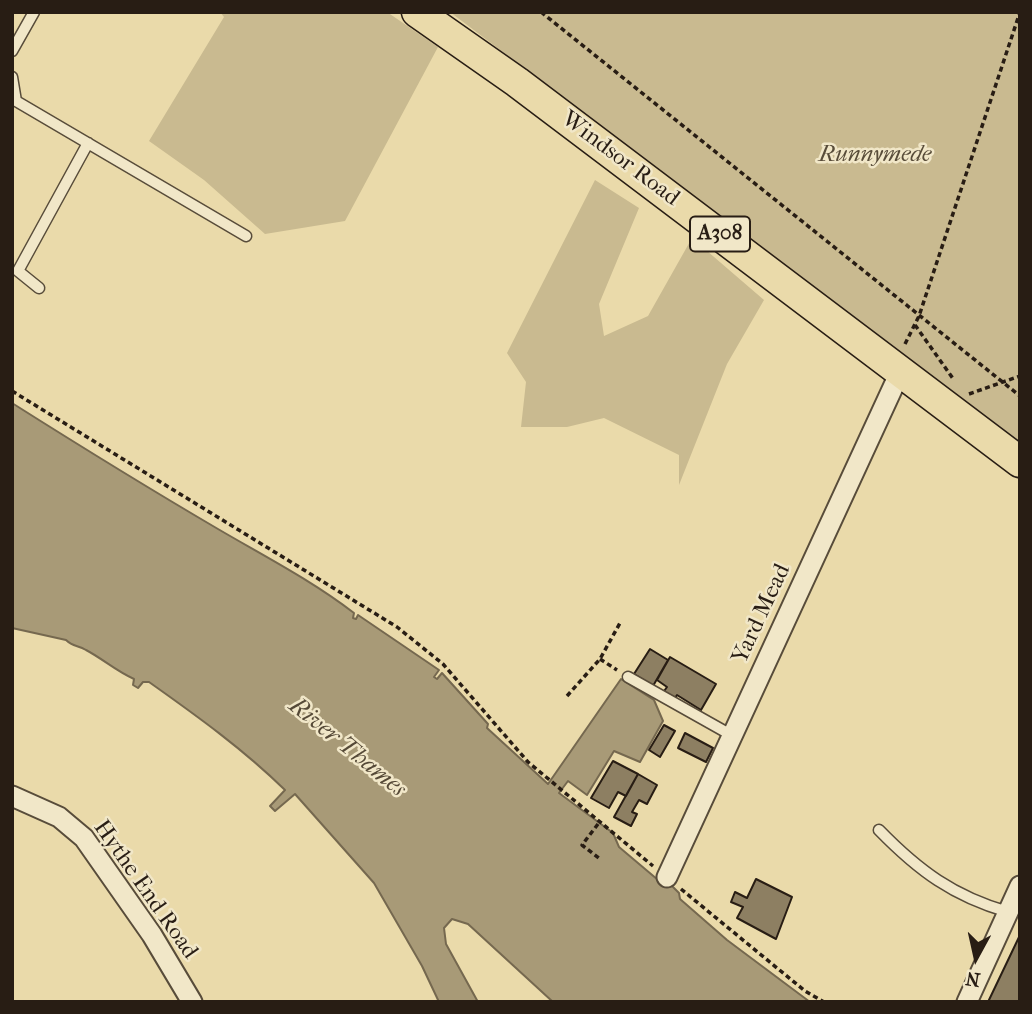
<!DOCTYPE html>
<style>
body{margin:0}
#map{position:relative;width:1032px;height:1014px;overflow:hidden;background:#eadaaa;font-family:"IM FELL French Canon",serif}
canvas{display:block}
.frame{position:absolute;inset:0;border:14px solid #281d14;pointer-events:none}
.north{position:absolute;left:941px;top:923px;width:70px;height:70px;-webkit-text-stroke:5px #f1e7c8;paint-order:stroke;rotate:188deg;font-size:19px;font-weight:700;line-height:28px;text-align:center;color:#281d14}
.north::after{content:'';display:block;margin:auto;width:24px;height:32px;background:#281d14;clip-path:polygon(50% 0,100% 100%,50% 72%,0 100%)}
</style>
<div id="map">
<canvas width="1032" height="1014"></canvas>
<div class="frame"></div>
<div class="north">N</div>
</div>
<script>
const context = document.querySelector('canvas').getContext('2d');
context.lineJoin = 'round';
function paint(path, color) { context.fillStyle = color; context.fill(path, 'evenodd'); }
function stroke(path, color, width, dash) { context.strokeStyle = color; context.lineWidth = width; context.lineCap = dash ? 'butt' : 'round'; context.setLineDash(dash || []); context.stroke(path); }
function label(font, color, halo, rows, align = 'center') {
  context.font = font + ' "IM FELL French Canon",serif'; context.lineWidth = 5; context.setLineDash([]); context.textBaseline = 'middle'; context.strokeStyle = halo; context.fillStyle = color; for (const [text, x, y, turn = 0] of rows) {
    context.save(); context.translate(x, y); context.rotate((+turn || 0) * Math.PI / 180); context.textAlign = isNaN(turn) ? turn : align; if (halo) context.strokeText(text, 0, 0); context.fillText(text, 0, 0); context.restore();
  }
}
const green = new Path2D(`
 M220 12H387L438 47 345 221 265 234 204 180 149 141 224 17Z
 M450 12H1020V444Z
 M595 180 639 208 599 304 604 336 648 316 692 238 764 300 727 364 679 485V455L604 418 567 427H521L526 382 507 353Z`);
const water = new Path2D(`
 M12 403C80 446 148 488 218 529 264 556 311 580 354 613L353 618 356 619 358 615 439 670 434 677 437 679 442 673 488 724 487 728 548 784 621 679 654 700 663 721 640 762 614 751 587 795 568 781 559 793 613 833 619 847 664 885 670 884 679 893 680 899 727 940 810 1002H553L468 924 452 919 444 928 446 944 478 1002H439L422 966 374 883 295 794 275 811 270 806 285 790C243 749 197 716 149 682H143L138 688 133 685 134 679C116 671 103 659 86 650 78 645 73 647 66 640L12 628Z`);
const building = new Path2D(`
 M650 649 668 660 653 686 634 674Z
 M670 657 716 684 701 710 677 695 673 701 662 694 667 687 657 680Z
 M664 725 675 731 660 757 649 750Z
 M685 733 713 748 706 762 678 748Z
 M613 761 638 774 626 796 618 792 609 808 591 798Z
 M638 774 657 785 647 804 639 800 632 812 637 814 631 826 614 817Z
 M756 879 792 897 776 939 737 918 743 907 731 902 735 892 747 898Z
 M1020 935V1002H988Z`);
const path = new Path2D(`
 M541 12 1020 396
 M915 325 954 380
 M905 344 919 316 1020 12
 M12 391 397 627 443 664 528 762 653 866
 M969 394 1020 376
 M600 659 617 670
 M567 696 600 659 620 623
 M598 824 582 845 600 859
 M681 889 805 991 824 1002`);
const lane = new Path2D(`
 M12 51 34 12
 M12 77 16 101 246 236
 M39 288 18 271 88 143
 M628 677 733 736
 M879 830C919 871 953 896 1008 912`);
const street = new Path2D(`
 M12 796 59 817 84 838 152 935 192 1002
 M667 877 901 370
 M967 1002 1020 886`);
const primary = new Path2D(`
 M417 12 517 82 1020 462`);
const shields = [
 [720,234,60]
];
const shieldNames = [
 ["A308",720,234]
];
const parkNames = [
 ["Runnymede",875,155]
];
const streetNames = [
 ["Windsor Road",620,159,37],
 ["Yard Mead",762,614,-65],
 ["Hythe End Road",145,890,55]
];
const waterNames = [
 ["River Thames",347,748,39]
];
paint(green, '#c9ba90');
paint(water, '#a89a77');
stroke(water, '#75684f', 2);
paint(building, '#8d7f62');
stroke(building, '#281d14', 2);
stroke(lane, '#584c3a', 13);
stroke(street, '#584c3a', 23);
stroke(primary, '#281d14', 33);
stroke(path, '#281d14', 3.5, [5, 3.5]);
stroke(lane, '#f1e7c8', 10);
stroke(street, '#f1e7c8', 19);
stroke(primary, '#eadaaa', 30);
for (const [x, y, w] of shields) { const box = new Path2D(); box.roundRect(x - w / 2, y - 17.5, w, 35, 5); context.fillStyle = '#f1e7c8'; context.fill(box); stroke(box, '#281d14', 2); }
label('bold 21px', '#281d14', null, shieldNames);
label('italic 23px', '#584c39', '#f1e7c8', parkNames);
label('23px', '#281d14', '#f1e7c8', streetNames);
label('italic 24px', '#554937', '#f1e7c8', waterNames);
</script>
